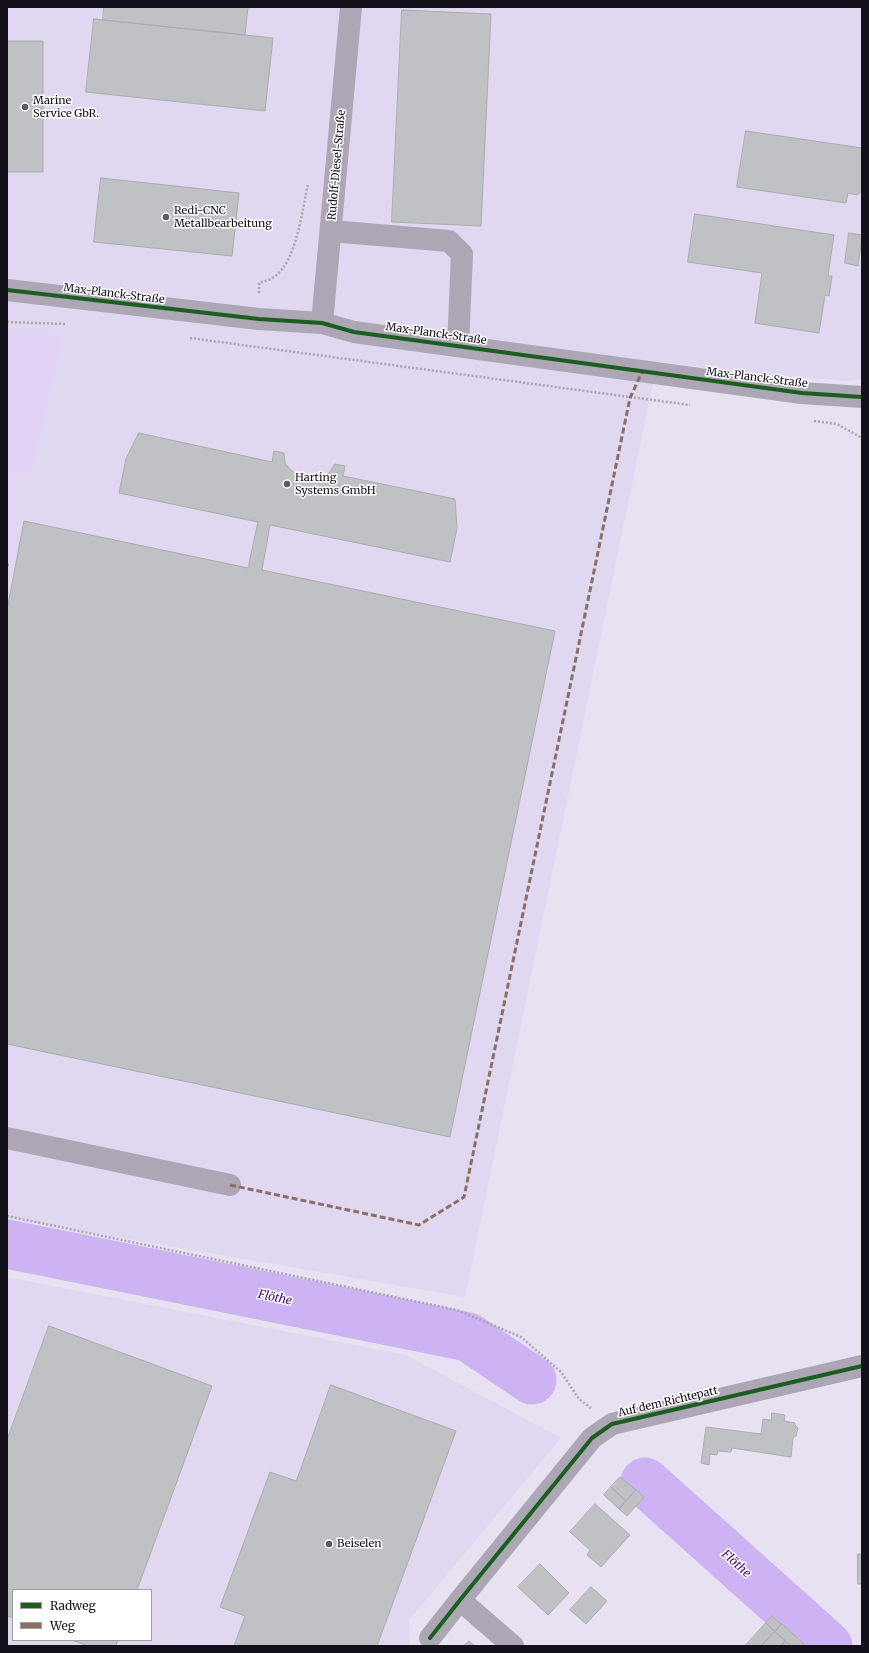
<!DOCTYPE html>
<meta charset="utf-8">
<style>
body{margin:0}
#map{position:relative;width:869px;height:1653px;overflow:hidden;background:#e7e1f2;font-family:Merriweather,serif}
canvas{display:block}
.frame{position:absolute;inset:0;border:8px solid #14101a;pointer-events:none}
.legend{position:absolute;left:12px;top:1589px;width:140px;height:52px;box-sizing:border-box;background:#fff;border:1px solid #a19fa3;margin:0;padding:5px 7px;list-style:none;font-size:12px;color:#14101a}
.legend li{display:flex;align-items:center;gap:8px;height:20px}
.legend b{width:20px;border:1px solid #a19fa3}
</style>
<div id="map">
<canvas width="869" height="1653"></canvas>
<div class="frame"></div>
<ul class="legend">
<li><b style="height:5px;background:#1b5e20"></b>Radweg</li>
<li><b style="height:5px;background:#8d6e63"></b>Weg</li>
</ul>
</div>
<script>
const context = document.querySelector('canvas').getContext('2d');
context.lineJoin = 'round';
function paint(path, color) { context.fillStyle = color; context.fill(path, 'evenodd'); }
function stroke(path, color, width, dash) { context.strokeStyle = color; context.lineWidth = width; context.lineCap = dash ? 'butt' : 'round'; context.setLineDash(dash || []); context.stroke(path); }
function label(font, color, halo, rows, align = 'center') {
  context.font = font + ' Merriweather,serif'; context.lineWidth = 3; context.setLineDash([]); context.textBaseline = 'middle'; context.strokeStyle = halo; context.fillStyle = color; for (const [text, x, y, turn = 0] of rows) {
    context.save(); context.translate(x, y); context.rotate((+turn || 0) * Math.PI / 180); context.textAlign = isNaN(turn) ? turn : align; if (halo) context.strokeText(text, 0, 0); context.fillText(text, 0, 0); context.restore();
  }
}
const built = new Path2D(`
 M7 7H862V379L847 381 749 373 657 362 465 1297 7 1218V469L30 474 64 332 7 329Z
 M7 1277 406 1355 561 1438 409 1620 410 1646H7ZM13 1590H151V1640H13Z`);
const green = new Path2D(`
 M7 329 64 332 31 474 7 469Z`);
const river = new Path2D(`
 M7 1244 468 1337 532 1380
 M645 1482 828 1646`);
const building = new Path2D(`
 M104 7H248L245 35 103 20Z
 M402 10 491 14 481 226 392 222Z
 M94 19 273 38 265 111 86 92Z
 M7 41H43V172H7Z
 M746 131 862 148V191L857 195 848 193 846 203 737 187Z
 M101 178 239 193 232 256 94 242Z
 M695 214 834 235 828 276H832L829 296 825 295 819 333 755 323 762 273 688 262Z
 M849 233 862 235 858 266 845 263Z
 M139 433 272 462 274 451 284 453 285 463 292 471 301 477 311 479 321 477 329 473 335 464 345 466 343 476 455 499 457 528 450 562 270 525 262 570 555 631 450 1137 7 1044V610L24 521 248 568 258 522 119 493 126 459Z
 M49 1326 212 1386 137 1590H13V1618L7 1616V1440Z
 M331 1385 456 1431 377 1646H234L245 1616 220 1607 270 1472 296 1481Z
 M772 1413 785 1415 784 1421 795 1423V1425L798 1428 796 1436 793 1438 791 1457 732 1448 731 1452 718 1451 717 1455 710 1454 709 1465 701 1463 706 1427 761 1434 763 1419 771 1420Z
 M620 1477 636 1490 626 1501 611 1487Z
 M611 1487 626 1501 619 1509 604 1495Z
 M636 1490 644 1497 627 1516 619 1509Z
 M595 1504 630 1535 601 1567 587 1555 590 1550 570 1532Z
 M858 1554H862V1584H858Z
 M540 1564 569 1593 548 1615 518 1587Z
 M591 1587 607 1601 586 1624 570 1610Z
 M772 1616 781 1624 775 1632 766 1623Z
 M766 1623 775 1631 761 1646H747L746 1645Z
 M782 1624 804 1644 802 1646H791L775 1632Z
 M775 1632 786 1641 781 1646H761Z
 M72 1640H118L116 1646H88Z
 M469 1641 475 1646H464Z
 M785 1641 791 1646H781Z`);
const path = new Path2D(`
 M259 293V283C264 281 270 280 274 277 297 261 302 210 308 184
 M7 322 66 324
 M190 338 690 405
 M814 421 837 424 862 438
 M7 565H11
 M7 1216 457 1310 521 1337 561 1372 579 1399 591 1408`);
const minor = new Path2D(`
 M331 231 449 241 462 254 458 346
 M7 290 259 319 322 323 354 332 802 393 862 397
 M322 323 351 7
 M7 1138 230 1185
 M460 1600 513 1646
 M430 1638 460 1600 592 1438 612 1424 862 1366`);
const quiet = new Path2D(`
 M230 1185 419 1225 464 1197 630 398 642 372`);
const cycleway = new Path2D(`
 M7 290 259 319 322 323 354 332 802 393 862 397
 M430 1638 460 1600 592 1438 612 1424 862 1366`);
const markers = [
 [25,107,4,"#5e5966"],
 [166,217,4,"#5e5966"],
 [287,484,4,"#5e5966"],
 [329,1544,4,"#5e5966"]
];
const poiNames = [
 ["Marine",33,101],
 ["Service GbR.",33,114],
 ["Redi-CNC",174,211],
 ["Metallbearbeitung",174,224],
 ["Harting",295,478],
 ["Systems GmbH",295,491],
 ["Beiselen",337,1544]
];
const streetNames = [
 ["Rudolf-Diesel-Straße",337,165,-85],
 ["Max-Planck-Straße",114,294,7],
 ["Max-Planck-Straße",436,334,8],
 ["Max-Planck-Straße",757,378,7],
 ["Auf dem Richtepatt",668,1402,-13]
];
const waterNames = [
 ["Flöthe",275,1298,12],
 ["Flöthe",736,1564,42]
];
paint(built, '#e0d7f1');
paint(green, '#e1d4f7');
stroke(river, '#cdb2f4', 49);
paint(building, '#c0c1c4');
stroke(building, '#abacae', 1);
stroke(path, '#aaa5b1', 2.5, [2, 2]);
stroke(minor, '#aca6b5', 22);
stroke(quiet, '#8d6e63', 3, [6, 3]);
stroke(cycleway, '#1b5e20', 4);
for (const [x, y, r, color] of markers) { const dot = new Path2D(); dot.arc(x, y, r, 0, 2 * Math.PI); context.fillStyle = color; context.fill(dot); stroke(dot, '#fff', 1.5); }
label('11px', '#14101a', '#fff', poiNames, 'left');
label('11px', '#14101a', '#fff', streetNames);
label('italic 12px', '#420770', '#fff', waterNames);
</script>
